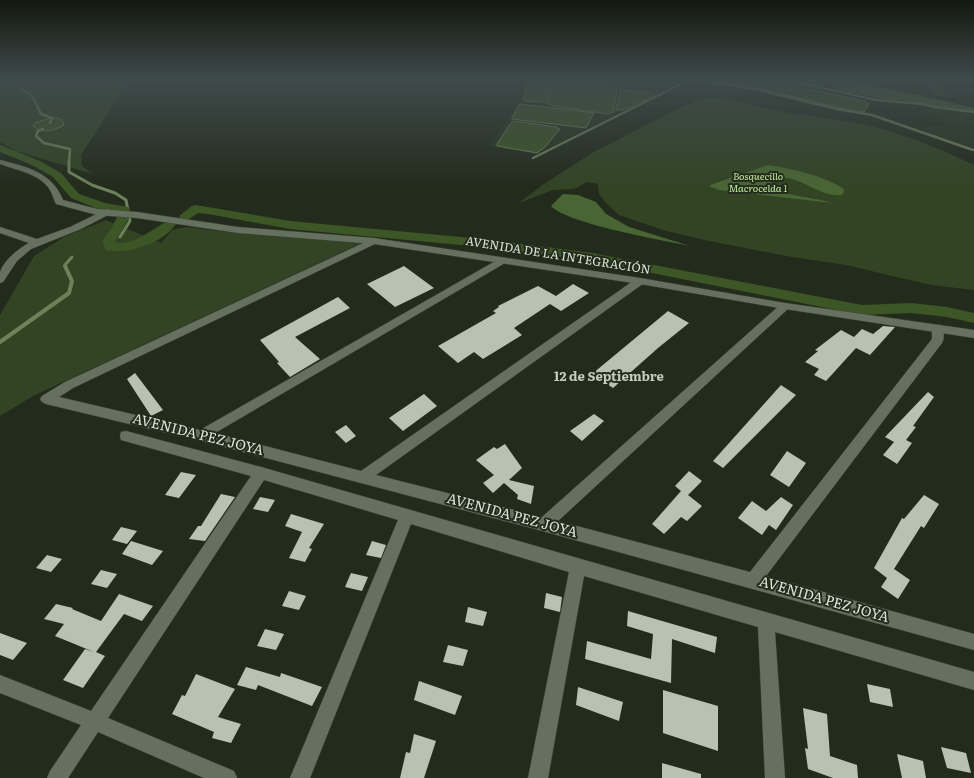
<!DOCTYPE html>
<meta charset="utf-8">
<style>
body{margin:0}
canvas{display:block;background:#232b1c}
</style>
<canvas width="974" height="778"></canvas>
<script>
const context = document.querySelector('canvas').getContext('2d');
context.lineJoin = 'round';
function paint(path, color) { context.fillStyle = color; context.fill(path, 'evenodd'); }
function stroke(path, color, width, dash) { context.strokeStyle = color; context.lineWidth = width; context.lineCap = dash ? 'butt' : 'round'; context.setLineDash(dash || []); context.stroke(path); }
function label(font, color, halo, rows, align = 'center') {
  context.font = font + ' Literata,serif'; context.lineWidth = 4; context.setLineDash([]); context.textBaseline = 'middle'; context.strokeStyle = halo; context.fillStyle = color; for (const [text, x, y, turn = 0] of rows) {
    context.save(); context.translate(x, y); context.rotate((+turn || 0) * Math.PI / 180); context.textAlign = isNaN(turn) ? turn : align; if (halo) context.strokeText(text, 0, 0); context.fillText(text, 0, 0); context.restore();
  }
}
const built = new Path2D(`
 M526 79H681V81L537 154 489 146 519 102Z
 M928 108 974 113V151L923 131 918 127 944 125V123L927 113Z`);
const green = new Path2D(`
 M0 79H130L81 155 82 166 93 174 16 151 0 142Z
 M925 79H933L948 97 934 95Z
 M710 98C733 98 751 106 773 110 802 116 833 118 863 124 901 133 939 148 974 165V290L931 285 846 265 792 257 709 241 663 230 619 215 606 203 599 194 598 184 587 182 574 189 553 190 519 203 544 184 592 153 677 109 698 100Z
 M106 220 161 243 172 230 186 227 245 234 361 243 33 396 0 416V315L34 256 64 237Z`);
const forest = new Path2D(`
 M785 79H821L823 87Z
 M828 79H837L915 94 974 108V111L934 106 919 102 884 99 834 89Z
 M768 165C794 169 820 175 843 188L844 192 842 195C817 198 794 168 770 181 776 197 816 197 832 203L719 190 711 187 710 185Z
 M563 194 578 195 596 202 606 214 629 227 690 246C662 240 568 224 551 206Z`);
const water = new Path2D(`
 M528 79H551L553 81 542 102 524 101Z
 M703 79H755L756 80 748 88Z
 M758 79 765 80 865 101 869 104 864 112H859L752 87Z
 M555 81H563L617 89 613 112 608 114 554 106 545 103Z
 M621 90 652 93 655 95 623 110H616Z
 M520 104 594 113 586 128 512 119Z
 M52 118H59L63 122 64 125C54 131 42 134 33 126L35 123Z
 M515 121 556 127 560 129 545 147 537 153 497 146V144L511 123Z`);
const streamFar2 = new Path2D(`
 M7 79 32 96 41 114 52 118 50 123
 M689 79 755 89 837 109 872 115 973 150
 M781 79 877 100 923 104 934 107 974 112
 M43 129 38 131 36 136 44 143 70 149 69 162
 M533 158 683 83 685 79`);
const streamFar1 = new Path2D(`
 M69 161V172L92 185 115 193 126 200 130 221 120 237
 M66 267 65 265 72 257`);
const stream = new Path2D(`
 M0 342 69 293 72 281 65 266`);
const canal = new Path2D(`
 M0 145 40 161 61 173 79 194 105 203 128 207 132 214 115 241 116 243C140 246 162 218 174 221L176 224C163 243 128 255 106 250L102 241 111 229 119 213 98 209 71 198 53 177 32 165 0 152Z
 M196 205 290 221 493 240 592 253 862 305 911 303 947 307 974 313V323L947 317 911 313 862 315 592 261 493 248 290 229 208 214 198 213 189 219H181L179 216 192 206Z`);
const building = new Path2D(`
 M404 266 434 288 395 307 367 284Z
 M573 284 589 293 561 311 550 304 514 328 522 335 483 359 474 352 458 363 438 346 496 313 493 311 499 307 498 306 538 286 556 296Z
 M338 297 350 308 295 337 320 359 290 377 277 363 279 362 260 340Z
 M668 311 689 323 658 348 613 388 592 374Z
 M883 326 895 327 870 355 856 348 826 381 814 375 819 369 805 362 818 351 815 350 841 330 854 337 862 329 873 334Z
 M135 373 163 410 151 416 127 379Z
 M781 385 796 395 723 468 713 461Z
 M928 392 934 397 913 426 916 427 906 440 912 443 897 464 883 455 894 442 885 437Z
 M424 394 437 406 403 431 389 418Z
 M594 414 604 421 582 441 570 431Z
 M346 425 356 436 346 443 335 432Z
 M505 444 522 468 509 480 534 486 531 504 517 499 518 495 504 483 493 493 483 483 494 475 476 460 494 447 497 449Z
 M787 451 806 463 789 487 770 475Z
 M689 471 702 481 688 495 702 506 687 521 681 517 664 534 652 524 681 491 675 486Z
 M181 472 196 475 179 498 165 495Z
 M221 494 235 497 205 541 189 539 198 526H201Z
 M924 495 939 504 924 528 921 526 894 569 910 580 898 599 881 587 887 578 874 568 902 518 904 519Z
 M260 497 275 500 268 512 253 509Z
 M781 497 793 505 776 530 769 525 762 535 738 518 752 501 766 511Z
 M291 514 324 524 309 548 312 549 305 562 289 558 302 532 285 526Z
 M121 527 137 531 127 544 112 540Z
 M131 541 163 551 152 565 122 554Z
 M372 541 386 545 381 558 366 555Z
 M47 555 62 559 51 572 36 568Z
 M101 570 117 574 107 588 91 584Z
 M351 573 368 577 362 591 345 587Z
 M289 591 306 596 299 610 282 606Z
 M546 593 562 597 560 612 544 608Z
 M119 594 153 606 142 621 124 614 96 652 105 656 83 688 63 680 85 649 94 652 55 636 64 624 44 619 56 604 73 608 72 609 101 621Z
 M468 607 487 612 483 626 465 622Z
 M628 611 717 637 715 653 672 639 671 683 585 659 587 641 651 659 653 634 627 626Z
 M265 629 284 634 276 650 257 646Z
 M0 633 27 643 13 660 0 655Z
 M448 645 468 650 463 666 443 662Z
 M246 667 280 677 281 673 322 687 312 706 258 685 256 690 237 685Z
 M196 674 235 689 218 717 241 724 231 743 212 738 214 732 172 714 182 695 185 696Z
 M419 681 462 696 455 715 414 700Z
 M867 684 890 689 893 707 870 702Z
 M578 687 623 702 619 721 576 705Z
 M663 690 718 706V751L663 733Z
 M803 708 827 714 830 756 857 765 858 778H833L808 769 805 748 808 749Z
 M414 734 436 741 424 778H400L406 752 410 753Z
 M941 747 966 753 971 773 947 768Z
 M897 754 923 761 926 778H902Z
 M662 763 701 774V778H662Z`);
const minor = new Path2D(`
 M107 209 110 210 111 212 110 214 81 229 31 249 17 261 3 282 0 283C0 280 0 276 0 273 2 262 19 248 29 243L0 233V227L37 239 70 227Z
 M374 238 377 239 379 241 377 243 73 388 59 397 200 430 499 259H505L507 261 505 263 215 433 361 471 636 279H644L645 281 644 283 376 475 542 517 781 304H789L790 306 789 308 558 521 750 572 932 339V328L933 325H941C944 330 945 338 942 343L766 576 974 634V650L535 529 217 445 46 404 42 402 40 399 42 396 65 382Z
 M126 431 261 467 974 672V690L775 632 785 778H765L758 627 584 576 548 778H528L569 572 411 524 310 778H290L398 520 264 480 108 718 234 771 237 778H204L98 732 68 778H47L50 771 81 725 0 693V675L91 711 251 476 121 440 120 436 121 432Z`);
const tertiary = new Path2D(`
 M0 160C27 167 52 172 63 200L97 209 137 212 238 227 374 238 640 278 785 303 974 330V338L785 309 640 284 374 244 238 233 137 218 97 215 56 204C53 198 52 192 48 187 37 173 16 170 0 164Z`);
const farParknames = [
 ["Bosquecillo",758,177],
 ["Macrocelda 1",758,189]
];
const streetNames = [
 ["AVENIDA DE LA INTEGRACIÓN",558,256,9]
];
const neighbourhoodNames = [
 ["12 de Septiembre",609,377]
];
const nearStreetnames = [
 ["AVENIDA PEZ JOYA",198,435,14],
 ["AVENIDA PEZ JOYA",512,516,15],
 ["AVENIDA PEZ JOYA",824,600,16]
];
paint(built, '#28341f');
paint(green, '#334424');
paint(forest, '#4a6534');
paint(water, '#3c5625');
stroke(water, '#6d815b', 1);
stroke(streamFar2, '#6d815b', 2.5);
stroke(streamFar1, '#6d815b', 3);
stroke(stream, '#6d815b', 4);
paint(canal, '#3c5625');
paint(building, '#b7c2b0');
stroke(minor, '#3e4639', 1);
stroke(tertiary, '#3e4639', 1);
paint(minor, '#66705f');
paint(tertiary, '#66705f');
const sky = context.createLinearGradient(0, 0, 0, 188);
sky.addColorStop(0, '#13180f');
sky.addColorStop(0.42, '#3f4a4b');
sky.addColorStop(1, '#3f4a4b00');
context.fillStyle = sky;
context.fillRect(0, 0, 974, 188);
label('italic 10px', '#c3eea1', '#232b1c', farParknames);
label('12px', '#dee4da', '#232b1c', streetNames);
label('bold 13px', '#c3cebb', '#232b1c', neighbourhoodNames);
label('14px', '#dee4da', '#232b1c', nearStreetnames);
</script>
